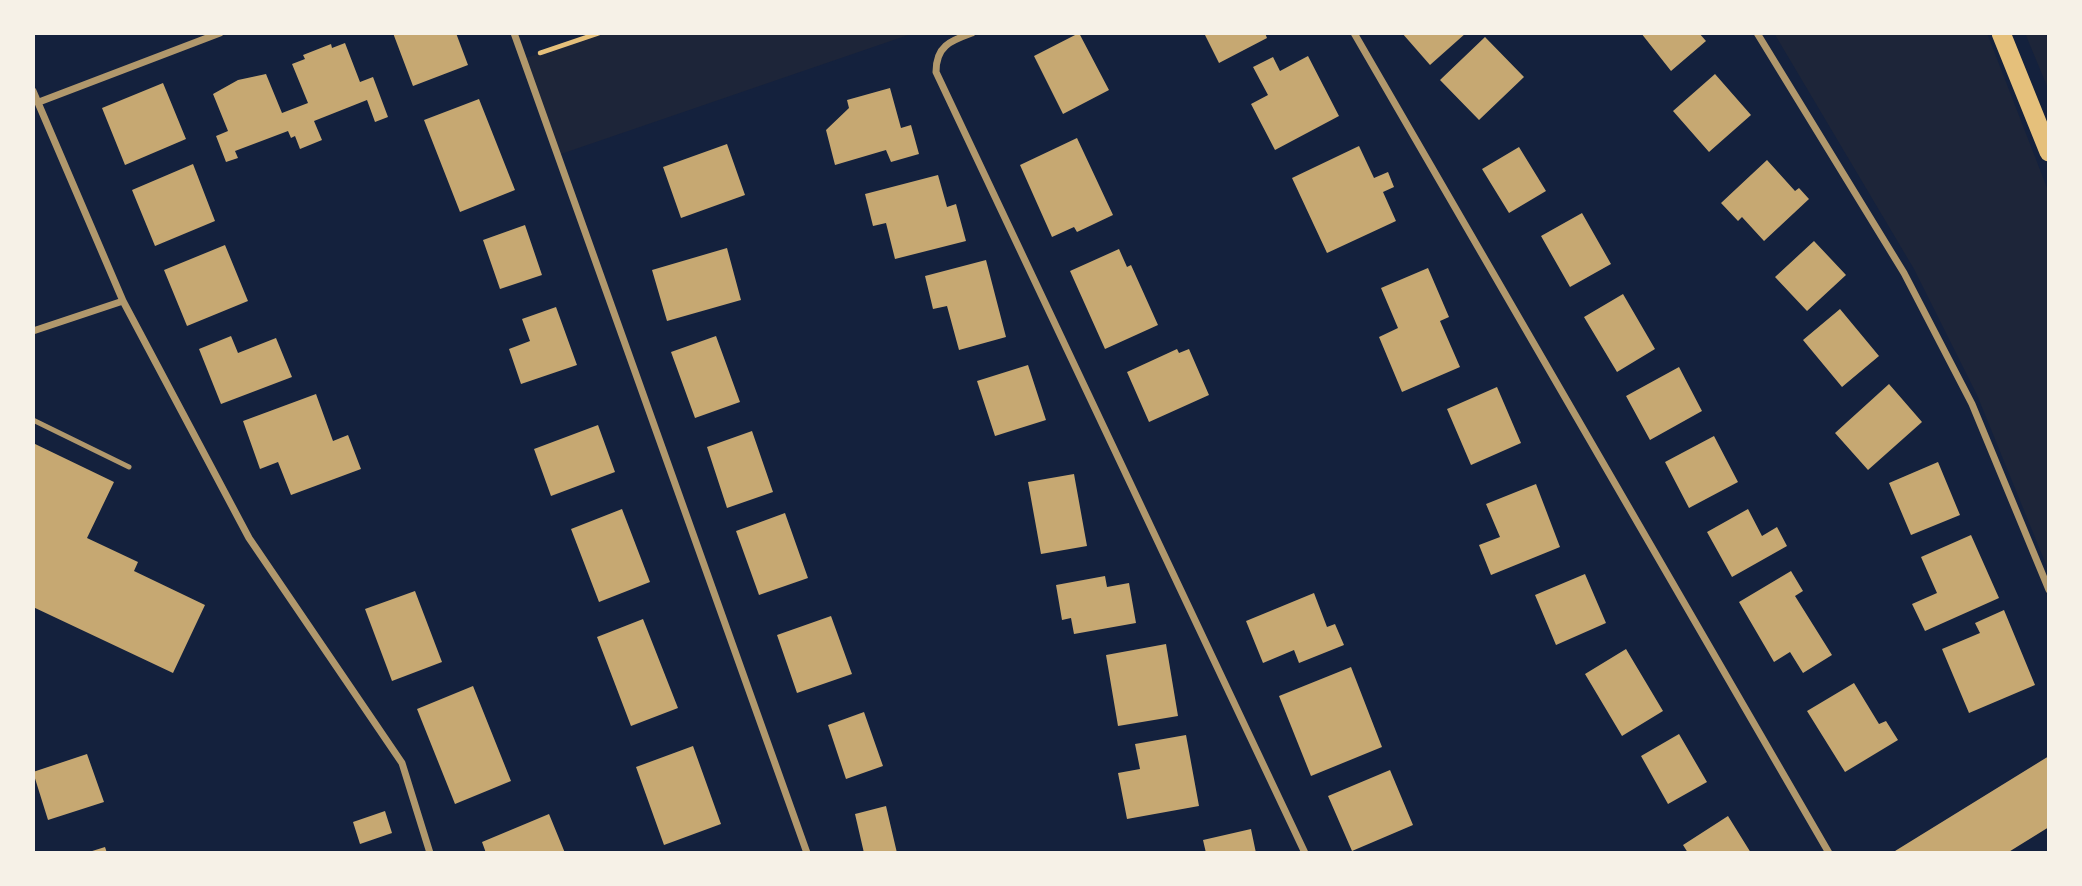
<!DOCTYPE html>
<style>
body{margin:0}
#map{position:relative;width:2082px;height:886px;overflow:hidden;background:#14213d;font-family:"Alegreya Sans",sans-serif}
canvas{display:block}
.frame{position:absolute;inset:0;border:35px solid #f6f1e7;pointer-events:none}
</style>
<div id="map">
<canvas width="2082" height="886"></canvas>
<div class="frame"></div>
</div>
<script>
const context = document.querySelector('canvas').getContext('2d');
context.lineJoin = 'round';
function paint(path, color) { context.fillStyle = color; context.fill(path, 'evenodd'); }
function stroke(path, color, width, dash) { context.strokeStyle = color; context.lineWidth = width; context.lineCap = dash ? 'butt' : 'round'; context.setLineDash(dash || []); context.stroke(path); }
const green = new Path2D(`
 M599 33H914L558 155 523 59Z
 M1774 33H1987L2049 193V572L1977 395 1914 269Z
 M2025 33H2045L2049 42V91Z`);
const building = new Path2D(`
 M393 33H456L468 65 413 86Z
 M1079 33 1109 90 1063 114 1034 56Z
 M1204 33H1265L1267 38 1219 63Z
 M1402 33H1466L1430 65Z
 M1641 33H1699L1706 41 1671 71Z
 M1485 37 1524 77 1479 120 1440 80Z
 M345 43 360 82 373 77 388 117 375 122 367 100 314 121 322 140 300 149 295 136 291 138 288 131 235 151 238 158 226 162 216 136 228 131 213 94 238 80 266 74 282 113 308 103 292 64 305 59 303 55 331 44 332 48Z
 M1308 56 1339 116 1275 150 1251 104 1268 95 1253 67 1273 57 1280 71Z
 M1715 74 1751 115 1709 152 1673 111Z
 M163 83 186 139 125 165 102 108Z
 M890 88 901 128 911 125 919 154 891 162 886 150 835 165 826 130 849 108 847 100Z
 M479 99 515 190 460 212 424 120Z
 M1077 138 1113 215 1077 232 1074 227 1052 237 1020 165Z
 M727 144 745 195 681 218 663 167Z
 M1359 146 1374 178 1388 172 1394 187 1383 192 1396 221 1327 253 1292 178Z
 M1519 147 1546 191 1509 213 1482 169Z
 M1767 160 1795 191 1799 188 1809 199 1764 241 1742 217 1738 221 1721 203Z
 M193 164 215 221 155 246 132 190Z
 M938 175 947 207 956 204 966 241 895 259 886 223 873 226 865 194Z
 M1582 213 1611 264 1570 287 1541 236Z
 M525 225 542 275 500 289 483 240Z
 M1814 241 1846 275 1807 311 1775 277Z
 M225 245 248 301 187 326 164 270Z
 M727 248 741 300 667 321 652 270Z
 M1119 249 1127 267 1131 265 1158 325 1105 349 1070 271Z
 M986 260 1006 337 959 350 947 306 933 309 925 276Z
 M1428 268 1449 317 1440 321 1460 367 1402 392 1379 337 1398 328 1381 288Z
 M1623 294 1655 349 1617 372 1584 317Z
 M556 307 577 365 521 384 509 349 530 341 522 319Z
 M1840 309 1879 356 1842 387 1803 340Z
 M231 336 238 353 276 338 292 377 221 404 199 349Z
 M716 336 740 402 695 418 671 352Z
 M1177 349 1179 353 1189 349 1209 395 1149 422 1127 372Z
 M1028 365 1046 420 995 436 977 381Z
 M1679 367 1702 411 1650 440 1626 396Z
 M1889 384 1922 422 1868 470 1835 433Z
 M1497 387 1521 443 1471 465 1447 409Z
 M316 394 333 441 348 435 361 469 291 495 278 462 260 469 243 421Z
 M598 425 615 472 551 496 534 449Z
 M752 431 773 492 727 508 707 447Z
 M1714 436 1738 482 1689 508 1665 462Z
 M33 443 114 482 87 538 138 562 134 571 205 605 173 673 33 607Z
 M1938 462 1960 515 1911 535 1889 483Z
 M1074 474 1087 546 1041 554 1028 482Z
 M1536 484 1560 547 1491 575 1479 545 1500 537 1486 504Z
 M622 509 650 582 599 602 571 529Z
 M1748 509 1762 536 1777 527 1787 546 1732 577 1707 532Z
 M785 513 808 578 759 595 736 531Z
 M1971 535 1999 598 1925 631 1912 604 1937 593 1921 557Z
 M1791 571 1803 591 1795 596 1832 655 1803 673 1790 652 1774 662 1739 602Z
 M1585 574 1606 623 1556 645 1535 595Z
 M1105 576 1107 587 1129 583 1136 623 1074 634 1071 618 1062 620 1056 585Z
 M415 591 442 662 392 681 365 609Z
 M1314 593 1327 627 1335 624 1344 645 1299 663 1294 650 1263 663 1246 621Z
 M2004 610 2035 685 1969 713 1942 649 1980 633 1975 623Z
 M831 616 852 674 797 693 777 635Z
 M643 619 678 708 631 726 597 637Z
 M1166 644 1178 716 1118 726 1106 655Z
 M1626 649 1663 711 1622 736 1585 674Z
 M1351 667 1382 747 1311 776 1279 696Z
 M1854 683 1879 724 1886 721 1898 740 1845 772 1807 711Z
 M473 686 511 781 455 804 417 709Z
 M864 712 883 766 846 779 828 725Z
 M1679 734 1707 782 1668 804 1641 756Z
 M1186 735 1199 806 1127 819 1118 773 1140 769 1135 744Z
 M693 746 721 824 664 845 636 767Z
 M87 754 104 802 48 820 33 772Z
 M2049 756V827L2007 853H1897L1895 851Z
 M1390 770 1413 825 1352 851 1328 796Z
 M886 806 897 853H864L855 814Z
 M385 811 392 833 360 844 353 822Z
 M549 814 565 853H486L482 842Z
 M1728 816 1751 853H1688L1683 845Z
 M1251 829 1256 853H1206L1203 840Z
 M105 847 107 853H89V852Z`);
const path = new Path2D(`
 M540 53 599 33`);
const service = new Path2D(`
 M33 420 129 467`);
const minor = new Path2D(`
 M514 33 807 853
 M972 33C950 41 936 46 936 72L1305 853
 M1354 33 1829 853
 M1757 33 1904 273 1972 404 2049 590
 M33 91 123 301 249 538 402 763 430 853
 M39 102 220 33
 M33 331 123 301`);
const trunk = new Path2D(`
 M2001 33 2049 152`);
paint(green, '#1d2539');
paint(building, '#c6a872');
stroke(path, '#e5c07b', 4.5);
stroke(service, '#b1986c', 5);
stroke(minor, '#b1986c', 7);
stroke(trunk, '#e5c07b', 19);
</script>
